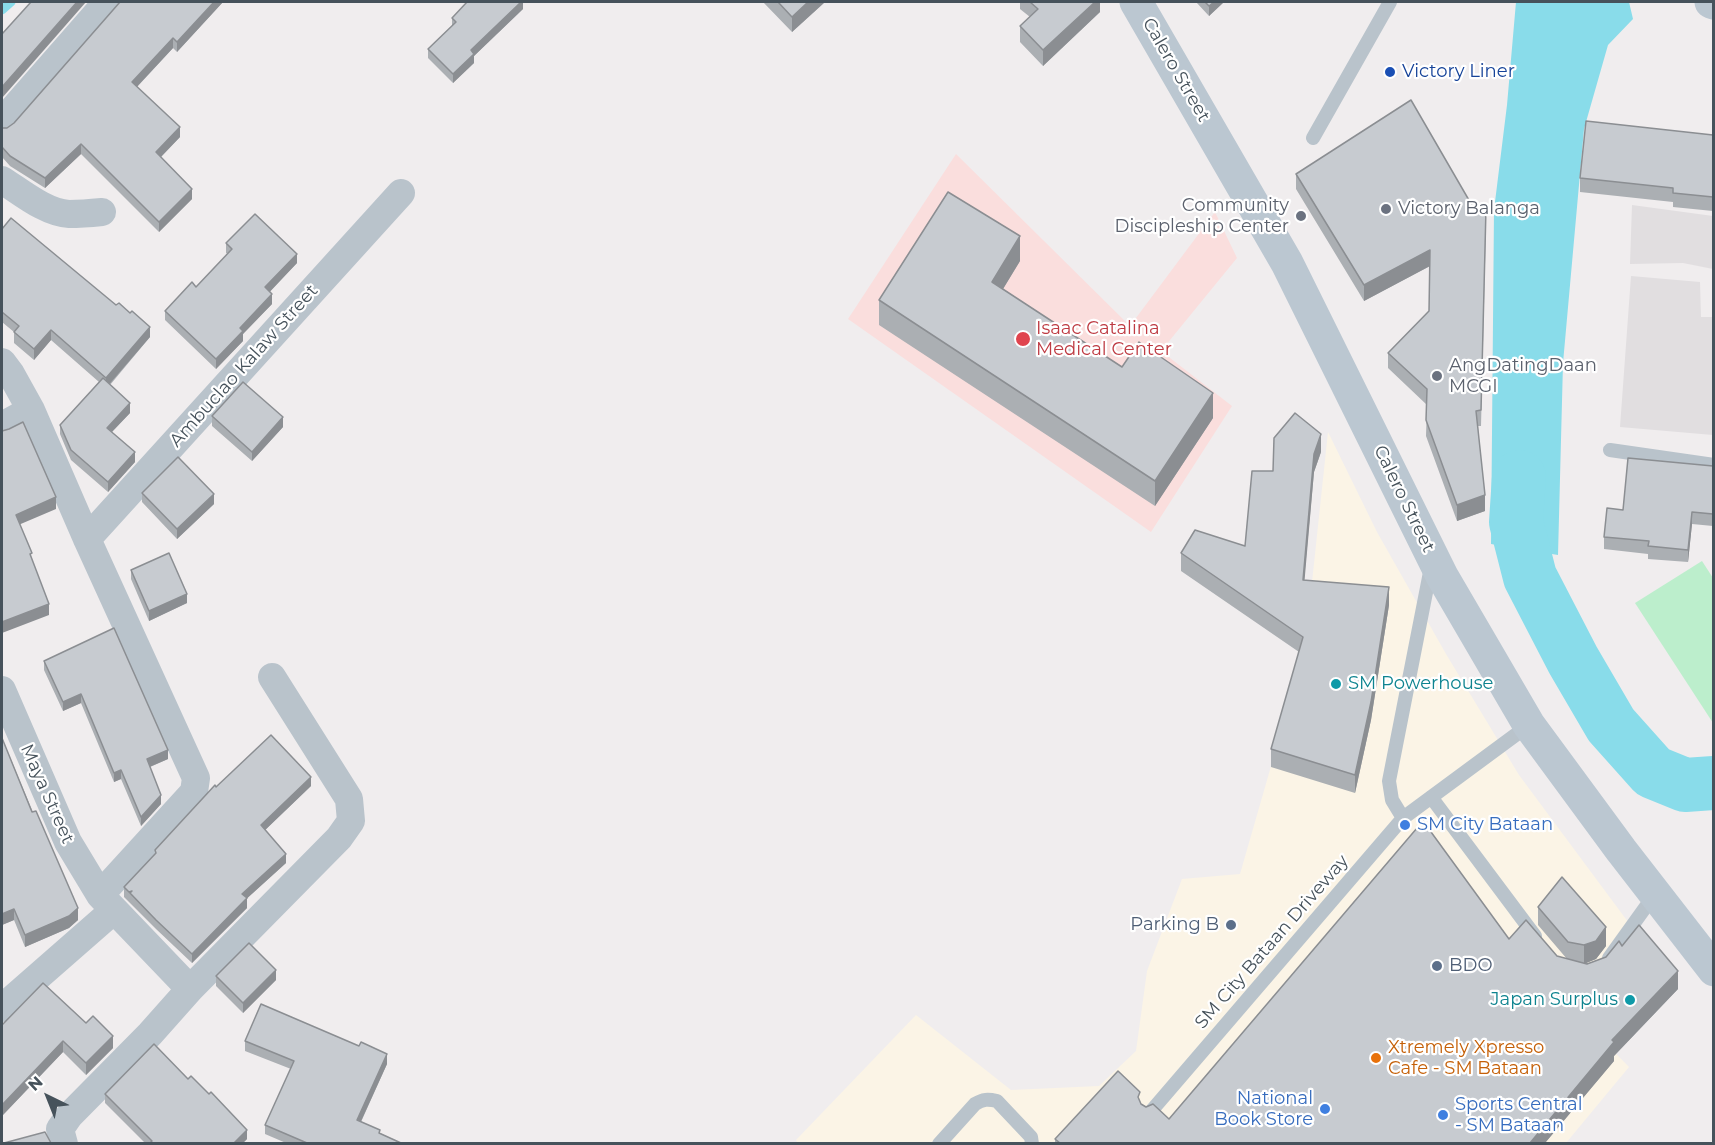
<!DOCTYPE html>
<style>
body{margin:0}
#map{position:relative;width:1715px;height:1145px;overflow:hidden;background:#f0edee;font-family:Montserrat,sans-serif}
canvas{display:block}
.frame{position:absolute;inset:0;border:3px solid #46525b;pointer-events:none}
.north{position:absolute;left:18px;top:1067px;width:60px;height:60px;-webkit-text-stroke:4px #fff;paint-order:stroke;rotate:317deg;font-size:16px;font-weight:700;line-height:24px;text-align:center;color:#46525b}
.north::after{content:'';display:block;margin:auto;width:21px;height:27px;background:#46525b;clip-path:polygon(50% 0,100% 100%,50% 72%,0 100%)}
</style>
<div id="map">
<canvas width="1715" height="1145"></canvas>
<div class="frame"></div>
<div class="north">N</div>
</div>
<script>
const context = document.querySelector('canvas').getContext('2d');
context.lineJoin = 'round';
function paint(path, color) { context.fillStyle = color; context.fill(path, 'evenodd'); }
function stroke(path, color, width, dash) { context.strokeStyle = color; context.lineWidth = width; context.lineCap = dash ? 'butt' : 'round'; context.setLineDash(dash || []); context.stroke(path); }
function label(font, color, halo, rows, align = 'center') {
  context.font = font + ' Montserrat,sans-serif'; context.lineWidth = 4.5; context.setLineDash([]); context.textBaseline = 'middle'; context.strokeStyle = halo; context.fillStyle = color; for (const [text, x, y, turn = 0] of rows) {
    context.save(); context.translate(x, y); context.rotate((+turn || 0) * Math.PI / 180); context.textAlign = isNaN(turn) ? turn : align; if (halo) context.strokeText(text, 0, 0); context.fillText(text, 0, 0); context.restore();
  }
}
const commercial = new Path2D(`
 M1328 432 1377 532 1446 654 1519 775 1637 934 1575 1012 1629 1067 1566 1143 798 1144 796 1140 916 1015 1011 1090 1099 1086 1136 1051 1147 971 1182 879 1240 874 1305 648Z`);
const education = new Path2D(`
 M1632 205 1713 216V269L1683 263 1630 264Z
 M1631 276 1700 282 1701 317H1713V435L1620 427Z`);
const medical = new Path2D(`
 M956 154 1130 326 1215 212 1237 258 1161 351 1232 406 1151 532 848 319Z`);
const green = new Path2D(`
 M1702 561 1713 578V723L1635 603Z`);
const water = new Path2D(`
 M1516 2H1629L1633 19 1608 45 1584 129 1563 363 1558 555 1491 544 1494 210 1507 105Z`);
const stream = new Path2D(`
 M2 10 11 2`);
const river = new Path2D(`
 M1519 477 1516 522 1530 577 1573 660 1611 725 1653 772 1685 785 1714 783`);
const service = new Path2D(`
 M1313 138 1390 2
 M1610 450 1714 465
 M1431 797 1535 936
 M1403 818 1392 800 1389 781 1431 567
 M1609 958 1655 894
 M1147 1116 1403 818 1529 725
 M939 1144 975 1104C983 1099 988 1099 997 1101L1031 1137 1032 1144`);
const minor = new Path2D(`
 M2 122 107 2
 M2 180C21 192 46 213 69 214 80 214 92 213 102 212
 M2 362 11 374 31 410 87 539 196 778 194 792 100 895
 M2 426 31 410
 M87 539 401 193
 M2 690 68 842 100 895 190 989 150 1034 69 1116 60 1129 64 1144
 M190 989 339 838 351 821 349 799 272 677
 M2 1008 114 910`);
const secondary = new Path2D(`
 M1136 2 1287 263 1442 576 1529 725 1621 850 1714 970
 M1711 2 1714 3`);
const wall = new Path2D(`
 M223 2 177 52 173 48 137 87 180 137 161 157 192 199 159 232 81 154 45 188 10 166 2 157V128H7Z
 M470 2H523V9L474 56V63L453 83 428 58V49L452 26V18Z
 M763 2H825L792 32Z
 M1020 2H1100V12L1043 66 1020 42V26L1030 17 1020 9Z
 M1196 2H1224L1209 16Z
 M1713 135V211L1673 207V202L1580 192V178Z
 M1296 174 1477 214 1486 224 1481 426H1478L1485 511 1457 521 1426 436 1427 405 1388 368V353L1429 311 1430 266 1364 301 1296 189Z
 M2 229 150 337 110 385 130 413 112 432 135 462 108 492 71 460 60 434V425L99 382 51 340 34 360 14 343V332L2 322Z
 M226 243 297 263 269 292 272 304 243 334V341L216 369 165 320V311L196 287 228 254 226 253Z
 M1020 261 1003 289 1122 367 1213 418 1155 506 879 325V300Z
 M212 416 283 427 252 461 212 426Z
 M1321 452 1314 472 1304 580 1389 605 1371 720 1355 793 1271 767V749L1299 652 1181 571V553L1245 546 1273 471Z
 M1713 466V526L1692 524 1688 562 1648 559V554L1604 549V537L1623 510Z
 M142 493 214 504 177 539 142 502Z
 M131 570 187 603 149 621 131 579Z
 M44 661 168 759 150 767 161 804 141 826 121 779 114 782 81 703 63 711 44 670Z
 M2 738 78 920 69 928 25 947 14 920 2 925Z
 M311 786 265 830 286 863 247 898V908L192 963 156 929 124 897V887L155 855V850L216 787Z
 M1538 907 1606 946 1596 959 1586 963 1587 964 1606 957 1622 946 1678 989 1614 1056V1061L1545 1143H1055V1139L1140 1103 1141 1104 1169 1119 1509 939 1557 956 1567 959 1538 925Z
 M216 976 276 980 243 1013 216 986Z
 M86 1023 113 1048 86 1075 63 1052 2 1116V1025Z
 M245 1041 387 1064 361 1122 380 1133 401 1143H286L265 1134V1125L291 1069 245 1051Z
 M105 1094 247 1139 243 1143H145L105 1103Z`);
const shadedWall = new Path2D(`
 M77 2H86L2 98V87Z
 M214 2H223L177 52V42Z
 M521 2H523V9L474 56V63L453 83V74L471 50Z
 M808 2H825L792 32V17Z
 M1095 2H1100V12L1043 66V50Z
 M1214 2H1224L1209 16V6Z
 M173 38V48L132 92V82Z
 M180 127V137L156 162V152Z
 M81 144V154L45 188V178Z
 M192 189V199L159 232V222Z
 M1020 236V261L992 307V282Z
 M1430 250V266L1364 301V285Z
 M297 254V263L265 297V287Z
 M272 294V304L243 334V341L216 369V359L240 328Z
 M150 327V337L106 388V378Z
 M51 330V340L34 360V349Z
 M1213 393V418L1155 506V481Z
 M130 403V413L107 437V428Z
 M283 417V427L252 461V452Z
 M1321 434V452L1314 472 1303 598V580L1314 454Z
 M135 452V462L108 492V482Z
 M214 494V504L177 539V529Z
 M1485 495V511L1457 521V505Z
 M56 497V509L16 526V515Z
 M1692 512V524L1688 562V550Z
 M1389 587V605L1371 720 1355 793V775Z
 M187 594V603L149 621V611Z
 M49 604V615L2 633V622Z
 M81 694V703L63 711V702Z
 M2 722H3V733H2Z
 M168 750V759L147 768V759Z
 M121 770V779L114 782V773Z
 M311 777V786L261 834V825Z
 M161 795V804L141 826V817Z
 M286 854V863L242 903V894Z
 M247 898V908L192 963V954Z
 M78 908V920L69 928 25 947V935Z
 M14 909V920L2 925V914Z
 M1606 927V946L1596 959 1584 964V945Z
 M276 970V980L243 1013V1003Z
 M1678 971V989L1614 1056V1061L1545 1143H1530L1612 1040Z
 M113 1036V1048L86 1075V1063Z
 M63 1041V1052L2 1116V1105Z
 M387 1054V1064L357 1130V1120Z
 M247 1130V1139L243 1143H234Z`);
const building = new Path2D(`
 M31 2H77L2 87V34Z
 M120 2H214L177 42 173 38 132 82 180 127 156 152 192 189 159 222 81 144 45 178 10 156 2 147V128H7L14 123Z
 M467 2H521L471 50 474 54 453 74 428 49 456 22 452 18Z
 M778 2H808L792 17Z
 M1030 2H1095L1043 50 1020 26 1038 9Z
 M1205 2H1214L1209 6Z
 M1411 100 1477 214 1486 208 1481 410 1476 411 1485 495 1457 505 1426 420 1427 389 1388 353 1429 311 1430 250 1364 285 1296 174Z
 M1586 121 1713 135V197L1673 193V188L1580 178Z
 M948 192 1020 236 992 282 1122 367 1139 342 1213 393 1155 481 879 300Z
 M255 214 297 254 265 287 272 294 240 328 243 331 216 359 165 311 192 282 196 287 232 249 226 243Z
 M11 218 116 305 119 303 130 313 132 311 150 327 106 378 51 330 34 349 14 332 19 326 2 312V229Z
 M103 378 130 403 107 428 135 452 108 482 71 450 60 425Z
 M243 382 283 417 252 452 212 416Z
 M1295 413 1321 434 1314 454 1303 580 1389 587 1371 702 1355 775 1271 749 1303 637 1181 553 1195 530 1245 546 1252 471H1273L1274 438Z
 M23 422 56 497 16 515 32 553 30 554 49 604 2 622V431L9 429Z
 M178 457 214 494 177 529 142 493Z
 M1628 458 1713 466V514L1692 512 1688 550 1648 546 1649 541 1604 537 1607 508 1623 510Z
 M169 553 187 594 149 611 131 570Z
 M114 628 168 750 147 759 161 795 141 817 121 770 114 773 81 694 63 702 44 661Z
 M271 735 311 777 261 825 286 854 242 894 247 898 192 954 156 920 130 893 132 891 129 892 124 887 156 853 155 850 215 785 216 787Z
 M2 738 32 812 36 811 78 908 69 916 25 935 14 909 2 914Z
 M1423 821 1509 939 1526 920 1557 956 1587 964 1606 957 1619 941 1622 946 1639 925 1678 971 1612 1040 1614 1042 1530 1143H1060L1055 1139 1118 1071 1140 1092 1138 1097 1141 1104 1146 1107 1153 1104 1169 1119Z
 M1562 877 1606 927 1596 941 1584 945 1568 942 1538 907Z
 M249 943 276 970 243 1003 216 976Z
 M43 983 86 1023 93 1016 113 1036 86 1063 63 1041 2 1105V1025Z
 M261 1004 359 1046 361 1042 387 1054 357 1120 380 1130 379 1133 401 1143H307L265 1125 294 1061 245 1041Z
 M154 1044 188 1079 191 1076 209 1094 211 1092 247 1130 234 1143H150L152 1141 105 1094Z
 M45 1132 51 1143H4Z`);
const markers = [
 [1390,72,6,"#1a4fb4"],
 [1386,209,6,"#6b7280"],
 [1301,216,6,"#6b7280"],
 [1023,339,8,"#e0444e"],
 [1437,376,6,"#6b7280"],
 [1336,684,6,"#0f9aa8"],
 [1405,825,6,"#3f7fe0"],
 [1231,925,6,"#5c6f8a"],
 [1437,966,6,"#5c6f8a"],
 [1630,1000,6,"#0f9aa8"],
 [1376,1058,6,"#e8710a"],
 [1325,1109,6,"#3f7fe0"],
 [1443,1115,6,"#3f7fe0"]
];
const streetNames = [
 ["Calero Street",1176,70,60],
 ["Ambuclao Kalaw Street",244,366,-48],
 ["Calero Street",1404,499,64],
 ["Maya Street",47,794,66],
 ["SM City Bataan Driveway",1272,942,-49]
];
const transitNames = [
 ["Victory Liner",1402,72]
];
const worshipNames = [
 ["Community",1289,206,"right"],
 ["Discipleship Center",1289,227,"right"],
 ["Victory Balanga",1398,209],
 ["AngDatingDaan",1449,366],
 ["MCGI",1449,387]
];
const healthNames = [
 ["Isaac Catalina",1036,329],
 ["Medical Center",1036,350]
];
const cultureNames = [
 ["SM Powerhouse",1348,684],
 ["Japan Surplus",1618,1000,"right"]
];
const shopNames = [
 ["SM City Bataan",1417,825],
 ["National",1313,1099,"right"],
 ["Book Store",1313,1120,"right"],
 ["Sports Central",1455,1105],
 ["- SM Bataan",1455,1126]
];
const serviceNames = [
 ["Parking B",1219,925],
 ["BDO",1449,966,"left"]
];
const foodNames = [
 ["Xtremely Xpresso",1388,1048],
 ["Cafe - SM Bataan",1388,1069]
];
paint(commercial, '#fbf4e6');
paint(education, '#e1dee0');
paint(medical, '#fadedd');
paint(green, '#bceecc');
paint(water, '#89dcea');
stroke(stream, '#89dcea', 9);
stroke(river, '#89dcea', 54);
stroke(service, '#b9c3cb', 14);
stroke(minor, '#b9c3cb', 28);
stroke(secondary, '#bbc7d1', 33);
paint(wall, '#abafb3');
paint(shadedWall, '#8b8e92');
paint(building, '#c7cbd0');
stroke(building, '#8b8e92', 1.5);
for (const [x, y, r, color] of markers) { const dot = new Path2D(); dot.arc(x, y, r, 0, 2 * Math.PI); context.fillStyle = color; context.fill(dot); stroke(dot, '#fff', 2); }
label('18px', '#46525b', '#fff', streetNames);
label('18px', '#164399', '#fff', transitNames, 'left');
label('18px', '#5b616d', '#fff', worshipNames, 'left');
label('18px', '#be3a42', '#fff', healthNames, 'left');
label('18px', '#0d838f', '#fff', cultureNames, 'left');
label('18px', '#366cbe', '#fff', shopNames, 'left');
label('18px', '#4e5e75', '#fff', serviceNames, 'right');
label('18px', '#c56008', '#fff', foodNames, 'left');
</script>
